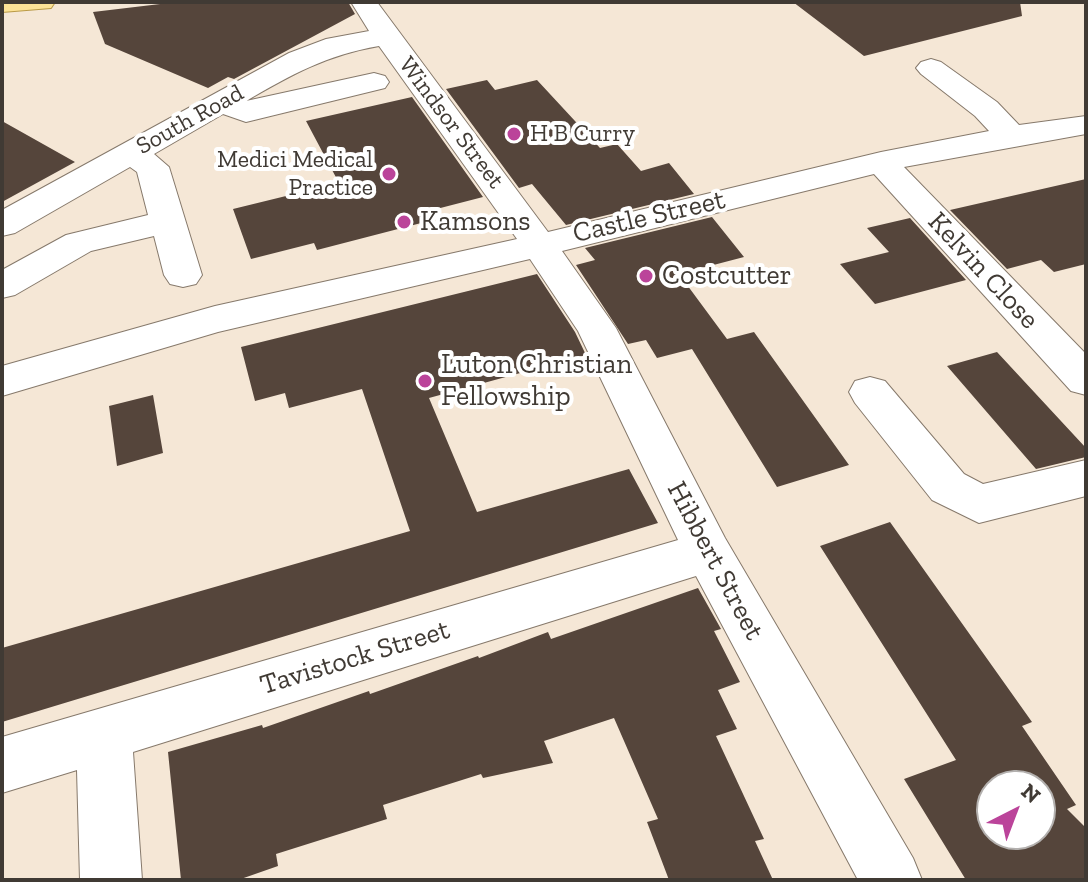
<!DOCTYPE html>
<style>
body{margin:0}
#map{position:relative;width:1088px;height:882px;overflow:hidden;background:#f5e7d6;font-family:"Zilla Slab",serif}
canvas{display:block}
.frame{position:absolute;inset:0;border:4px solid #403a34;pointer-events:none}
.north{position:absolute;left:976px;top:770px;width:80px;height:80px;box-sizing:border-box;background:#fff;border:2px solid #b3b0ae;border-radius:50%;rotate:42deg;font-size:22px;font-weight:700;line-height:32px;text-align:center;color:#403a34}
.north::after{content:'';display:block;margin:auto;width:28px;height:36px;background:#bb449a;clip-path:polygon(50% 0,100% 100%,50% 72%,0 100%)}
</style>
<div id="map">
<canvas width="1088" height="882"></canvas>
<div class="frame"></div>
<div class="north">N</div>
</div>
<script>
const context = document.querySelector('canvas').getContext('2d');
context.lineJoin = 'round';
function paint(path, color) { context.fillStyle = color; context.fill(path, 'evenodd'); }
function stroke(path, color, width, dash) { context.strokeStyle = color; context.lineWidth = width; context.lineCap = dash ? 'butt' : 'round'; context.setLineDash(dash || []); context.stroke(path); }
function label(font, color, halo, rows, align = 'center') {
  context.font = font + ' "Zilla Slab",serif'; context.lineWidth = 8; context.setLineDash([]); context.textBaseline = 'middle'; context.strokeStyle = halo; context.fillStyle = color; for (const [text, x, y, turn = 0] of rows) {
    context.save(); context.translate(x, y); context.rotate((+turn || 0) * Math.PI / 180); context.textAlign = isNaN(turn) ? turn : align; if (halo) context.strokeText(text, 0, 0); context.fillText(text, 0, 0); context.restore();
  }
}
const building = new Path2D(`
 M177 2H348L355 14 234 79 228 77 208 88 105 44 93 12Z
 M793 2H1020L1022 16 864 56Z
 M487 80 495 90 537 80 600 148 617 144 641 171 669 163 694 194 566 225 532 184 519 188 446 89Z
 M412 97 483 197 421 213 425 222 317 250 314 243 251 259 233 209 339 183 306 121Z
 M2 121 75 162 2 202Z
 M1086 179V264L1054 272 1041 260 1007 269 950 210Z
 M712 217 744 257 679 274 727 339 754 332 849 465 777 487 692 349 657 358 646 340 628 344 576 265 595 260 585 248Z
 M910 218 966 280 875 304 840 264 889 252 867 228Z
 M537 274 575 332 586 355 429 398 477 512 629 469 658 523 2 722V648L410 531 362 389 289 408 285 393 255 401 241 347Z
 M997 352 1086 448V457L1036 469 947 366Z
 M153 395 163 453 117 466 109 406Z
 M890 522 1032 722 1022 726 1076 805 1067 809 1086 828V880H966L904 779 956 760 820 546ZM992 786H1040V834H992Z
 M698 588 721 629 714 631 740 682 718 690 737 729 716 736 764 839 755 841 773 880H669L647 822 658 819 614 718 544 741 553 763 483 778 481 774 383 805 387 819 276 854 278 866 238 880H181L168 752 262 725 263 728 369 691 370 694 478 656 479 658 548 632 551 639Z`);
const minor = new Path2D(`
 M351 2H377L548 232 881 152 989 131 975 116 921 74 916 68 921 62 931 59 941 62 997 102 1019 125 1086 116V134L904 167 1086 354V395L1071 391 874 174 562 251 616 328 725 538 913 858 922 880H858L696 576 133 752 142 880H80L77 770 2 793V737L678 540 578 331 530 259 218 332 2 396V366L215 306 517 239 379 46C326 55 291 75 246 101L374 73 385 76 389 82 385 88 246 122 223 114 154 154 169 167 202 275 196 284 183 287 170 284 164 275 154 236 91 251 15 295 2 298V270L66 235 148 215 137 172 130 167 15 233 2 236V210L289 53 326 39 369 31Z
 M870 377 885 381 964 474 983 484 1086 460V496L979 523 932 500 855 403 849 392 855 381Z`);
const major = new Path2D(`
 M2 2H55L51 8 2 12Z`);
const markers = [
 [514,134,8,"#bb449a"],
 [389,174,8,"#bb449a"],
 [404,222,8,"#bb449a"],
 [646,276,8,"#bb449a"],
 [425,381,8,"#bb449a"]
];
const farStreetnames = [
 ["South Road",190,120,-29],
 ["Windsor Street",451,123,53]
];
const farPoinames = [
 ["H B Curry",530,134],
 ["Medici Medical",373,160,"right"],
 ["Practice",373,188,"right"]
];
const streetNames = [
 ["Castle Street",649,217,-13],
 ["Kelvin Close",983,271,47],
 ["Hibbert Street",715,561,62],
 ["Tavistock Street",355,658,-17]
];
const poiNames = [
 ["Kamsons",420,222],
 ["Costcutter",662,276],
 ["Luton Christian",441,365],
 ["Fellowship",441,397]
];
paint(building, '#55453b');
stroke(minor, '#86796b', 2);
stroke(major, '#b99a47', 2);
paint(minor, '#fff');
paint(major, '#fce297');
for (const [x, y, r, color] of markers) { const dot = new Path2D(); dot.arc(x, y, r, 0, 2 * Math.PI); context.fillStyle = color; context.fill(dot); stroke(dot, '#fff', 3); }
label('24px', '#403a34', '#fff', farStreetnames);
label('24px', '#403a34', '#fff', farPoinames, 'left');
label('28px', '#403a34', '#fff', streetNames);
label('28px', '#403a34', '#fff', poiNames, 'left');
</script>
